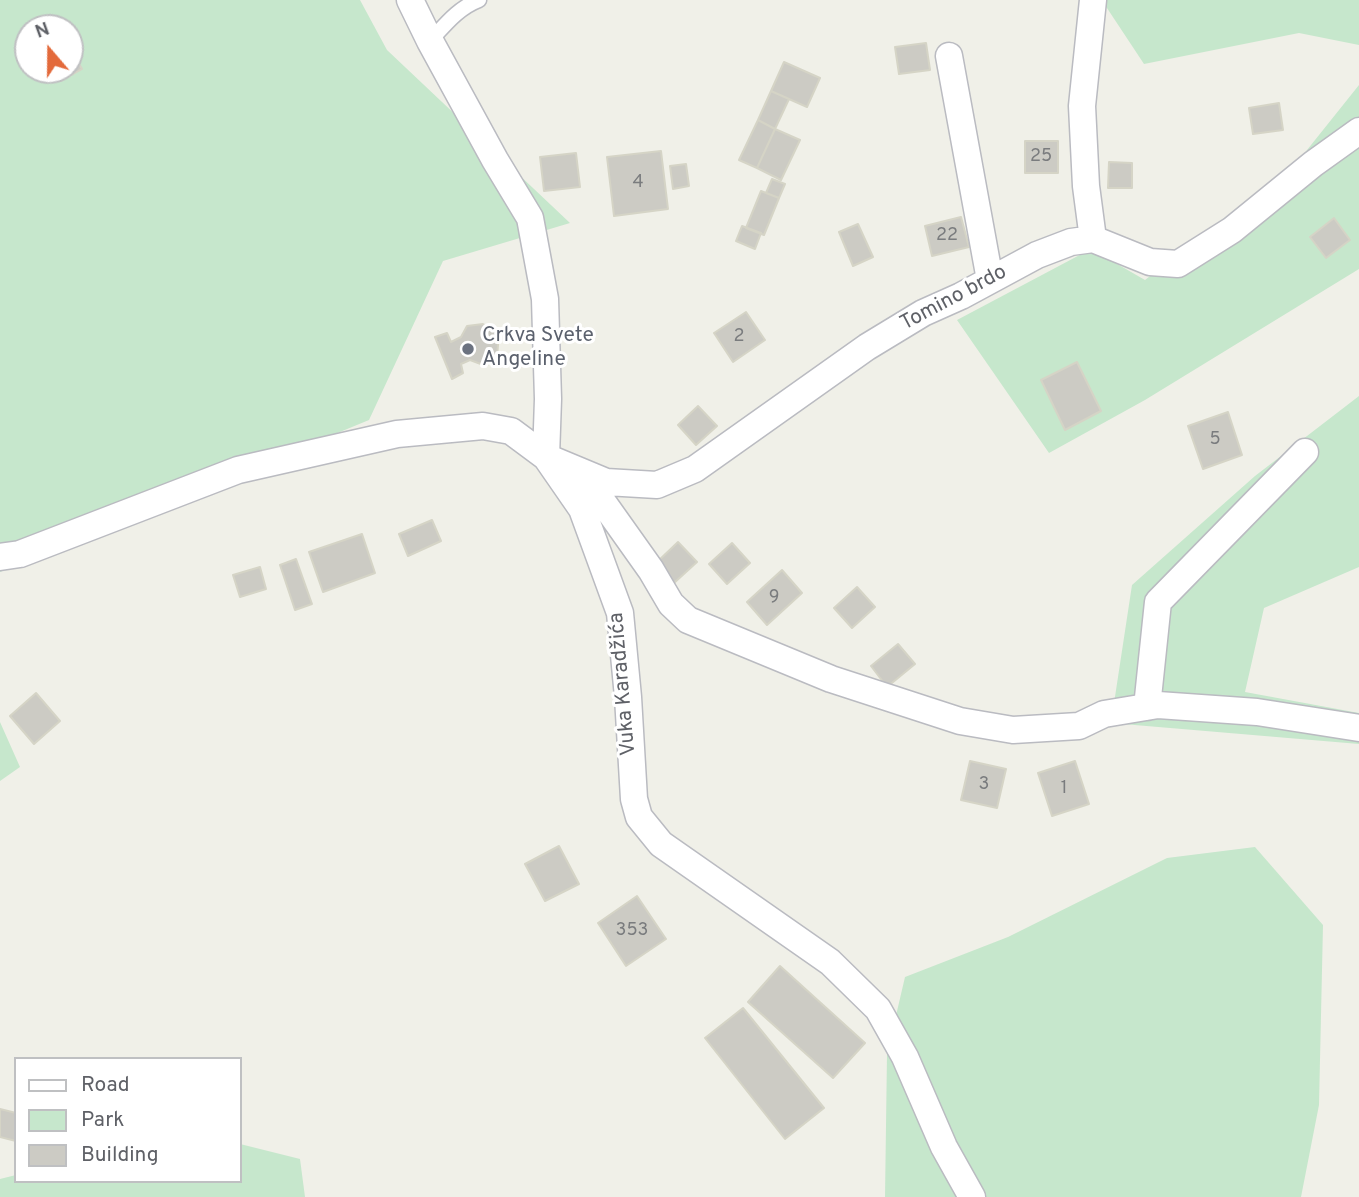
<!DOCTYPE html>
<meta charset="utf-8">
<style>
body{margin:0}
#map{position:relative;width:1359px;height:1197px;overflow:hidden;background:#f0f0e8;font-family:Overpass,sans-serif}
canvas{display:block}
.legend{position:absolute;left:14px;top:1057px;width:228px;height:126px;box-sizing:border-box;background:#fff;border:2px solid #bfc0c2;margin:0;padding:9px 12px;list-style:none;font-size:21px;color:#5f6167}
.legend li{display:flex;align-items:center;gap:14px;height:35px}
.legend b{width:35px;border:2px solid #bfc0c2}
.north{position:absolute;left:14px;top:14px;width:70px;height:70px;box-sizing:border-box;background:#fff;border:2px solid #bfc0c2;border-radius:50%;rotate:340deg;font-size:19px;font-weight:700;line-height:28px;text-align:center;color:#5f6167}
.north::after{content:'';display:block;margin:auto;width:24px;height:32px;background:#e36a3b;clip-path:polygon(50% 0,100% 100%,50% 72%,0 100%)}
</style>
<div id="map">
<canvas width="1359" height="1197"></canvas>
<ul class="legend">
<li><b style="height:9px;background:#fff"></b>Road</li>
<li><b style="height:19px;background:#c6e7cc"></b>Park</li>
<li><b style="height:19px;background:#cccbc4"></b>Building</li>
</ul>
<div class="north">N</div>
</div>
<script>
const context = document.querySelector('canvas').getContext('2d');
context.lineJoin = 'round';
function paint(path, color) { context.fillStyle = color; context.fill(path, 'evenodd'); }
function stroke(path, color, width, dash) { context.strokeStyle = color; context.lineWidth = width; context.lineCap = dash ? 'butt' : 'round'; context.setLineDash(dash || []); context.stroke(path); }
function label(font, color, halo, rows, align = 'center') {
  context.font = font + ' Overpass,sans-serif'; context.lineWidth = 6; context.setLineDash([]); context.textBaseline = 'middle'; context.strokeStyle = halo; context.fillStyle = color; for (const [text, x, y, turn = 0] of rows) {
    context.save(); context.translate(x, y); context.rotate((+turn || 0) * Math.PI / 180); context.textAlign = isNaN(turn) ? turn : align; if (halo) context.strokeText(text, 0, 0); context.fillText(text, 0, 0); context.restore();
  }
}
const green = new Path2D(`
 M0 0H360L387 50 570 223 443 261 369 420 0 572ZM28 28H70V70H28Z
 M1104 0H1359V45L1299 33 1144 64 1103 2Z
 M1359 85V269L1145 400 1049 453 957 320 1091 249 1145 280 1299 160Z
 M1359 396V567L1264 608 1245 692 1359 713V744L1111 723 1132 585 1255 476Z
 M0 722 20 767 0 781Z
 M1255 847 1323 925 1319 1105 1301 1197H885L887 1054 905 977 1008 937 1167 858Z
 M240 1144 300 1159 305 1197H0V1179L16 1175V1181H240Z`);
const building = new Path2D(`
 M926 43 930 70 899 74 895 47Z
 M70 48 82 69 61 81 55 70H70Z
 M784 62 820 78 807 107 771 91Z
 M771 91 789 99 775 129 758 120Z
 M1279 103 1283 130 1253 134 1249 108Z
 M758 120 775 129 757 168 739 160Z
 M775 129 800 140 781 180 757 168Z
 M1025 141H1058V173H1025Z
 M661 151 668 209 614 216 607 157Z
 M576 153 580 187 544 191 540 157Z
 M1109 162 1132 163V188H1108Z
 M686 164 689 186 673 189 670 166Z
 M772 179 785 184 779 198 766 193Z
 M761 191 779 198 764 235 746 228Z
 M961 217 969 247 932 256 925 226Z
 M1334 218 1350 240 1326 258 1310 237Z
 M858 224 873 257 853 266 839 232Z
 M742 226 761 233 755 249 736 241Z
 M746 312 765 340 733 362 714 333Z
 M483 324 499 333 497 357 486 366 470 360 461 364 463 373 452 379 435 337 447 333 451 342 461 337 467 326Z
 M1077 362 1101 411 1065 430 1041 380Z
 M698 406 717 426 696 445 678 425Z
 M1228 412 1242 455 1203 469 1188 426Z
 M432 520 441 541 408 556 399 534Z
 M362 534 375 573 323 592 309 552Z
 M678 542 697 562 674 583 656 563Z
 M732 543 750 563 727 584 709 564Z
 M296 559 312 604 295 610 280 565Z
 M260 567 266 589 240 597 233 575Z
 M782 570 802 593 767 625 747 602Z
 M857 587 875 607 852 628 834 608Z
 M898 644 915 664 887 687 871 666Z
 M36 693 60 721 34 744 10 716Z
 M970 761 1006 769 997 808 961 800Z
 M1075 761 1089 804 1052 816 1038 773Z
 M559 846 579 884 545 901 525 864Z
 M637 896 666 939 626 966 598 923Z
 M780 966 865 1043 833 1078 748 1002Z
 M743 1008 824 1108 785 1139 705 1038Z
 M0 1109 16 1113V1141L0 1137Z`);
const service = new Path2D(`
 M430 41C445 25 458 8 479 0`);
const minor = new Path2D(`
 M410 0 430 41 495 160 530 218 545 299 548 399 546 457
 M1093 0 1082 106 1086 186 1093 239
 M949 56 990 280
 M546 457 606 482 657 485 695 469 867 347 923 313 961 296 1037 255 1071 242 1093 239 1150 262 1178 264 1232 230 1313 164 1359 131
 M572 478 602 501 651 570 671 604 688 620 831 679 960 721 1013 730 1079 726 1104 714 1158 705 1257 712 1359 728
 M0 557 20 554 238 470 397 434 483 426 511 431 546 457 582 509 620 613 628 697 634 799 639 817 661 844 830 962 878 1009 905 1057 944 1147 972 1197
 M1147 707 1158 602 1305 452`);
const markers = [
 [468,349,7,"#6b7280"]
];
const numberNames = [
 ["25",1041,157],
 ["4",638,183],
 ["22",947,236],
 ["2",739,337],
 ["5",1215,440],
 ["9",774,598],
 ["3",984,785],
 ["1",1064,789],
 ["353",632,931]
];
const streetNames = [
 ["Tomino brdo",954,299,-28],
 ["Vuka Karadžića",624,684,-95]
];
const worshipNames = [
 ["Crkva Svete",482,337],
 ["Angeline",482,361]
];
paint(green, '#c6e7cc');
paint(building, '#cccbc4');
stroke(building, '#d5d4c6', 2);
stroke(service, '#babbc1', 17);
stroke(minor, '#babbc1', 29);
stroke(service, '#fff', 14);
stroke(minor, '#fff', 26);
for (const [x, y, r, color] of markers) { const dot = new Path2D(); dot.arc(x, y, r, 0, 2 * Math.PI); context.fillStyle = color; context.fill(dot); stroke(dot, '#fff', 2.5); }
label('18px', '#7a7c7e', null, numberNames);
label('21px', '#5f6167', '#fff', streetNames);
label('21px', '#5b616d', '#fff', worshipNames, 'left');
</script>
